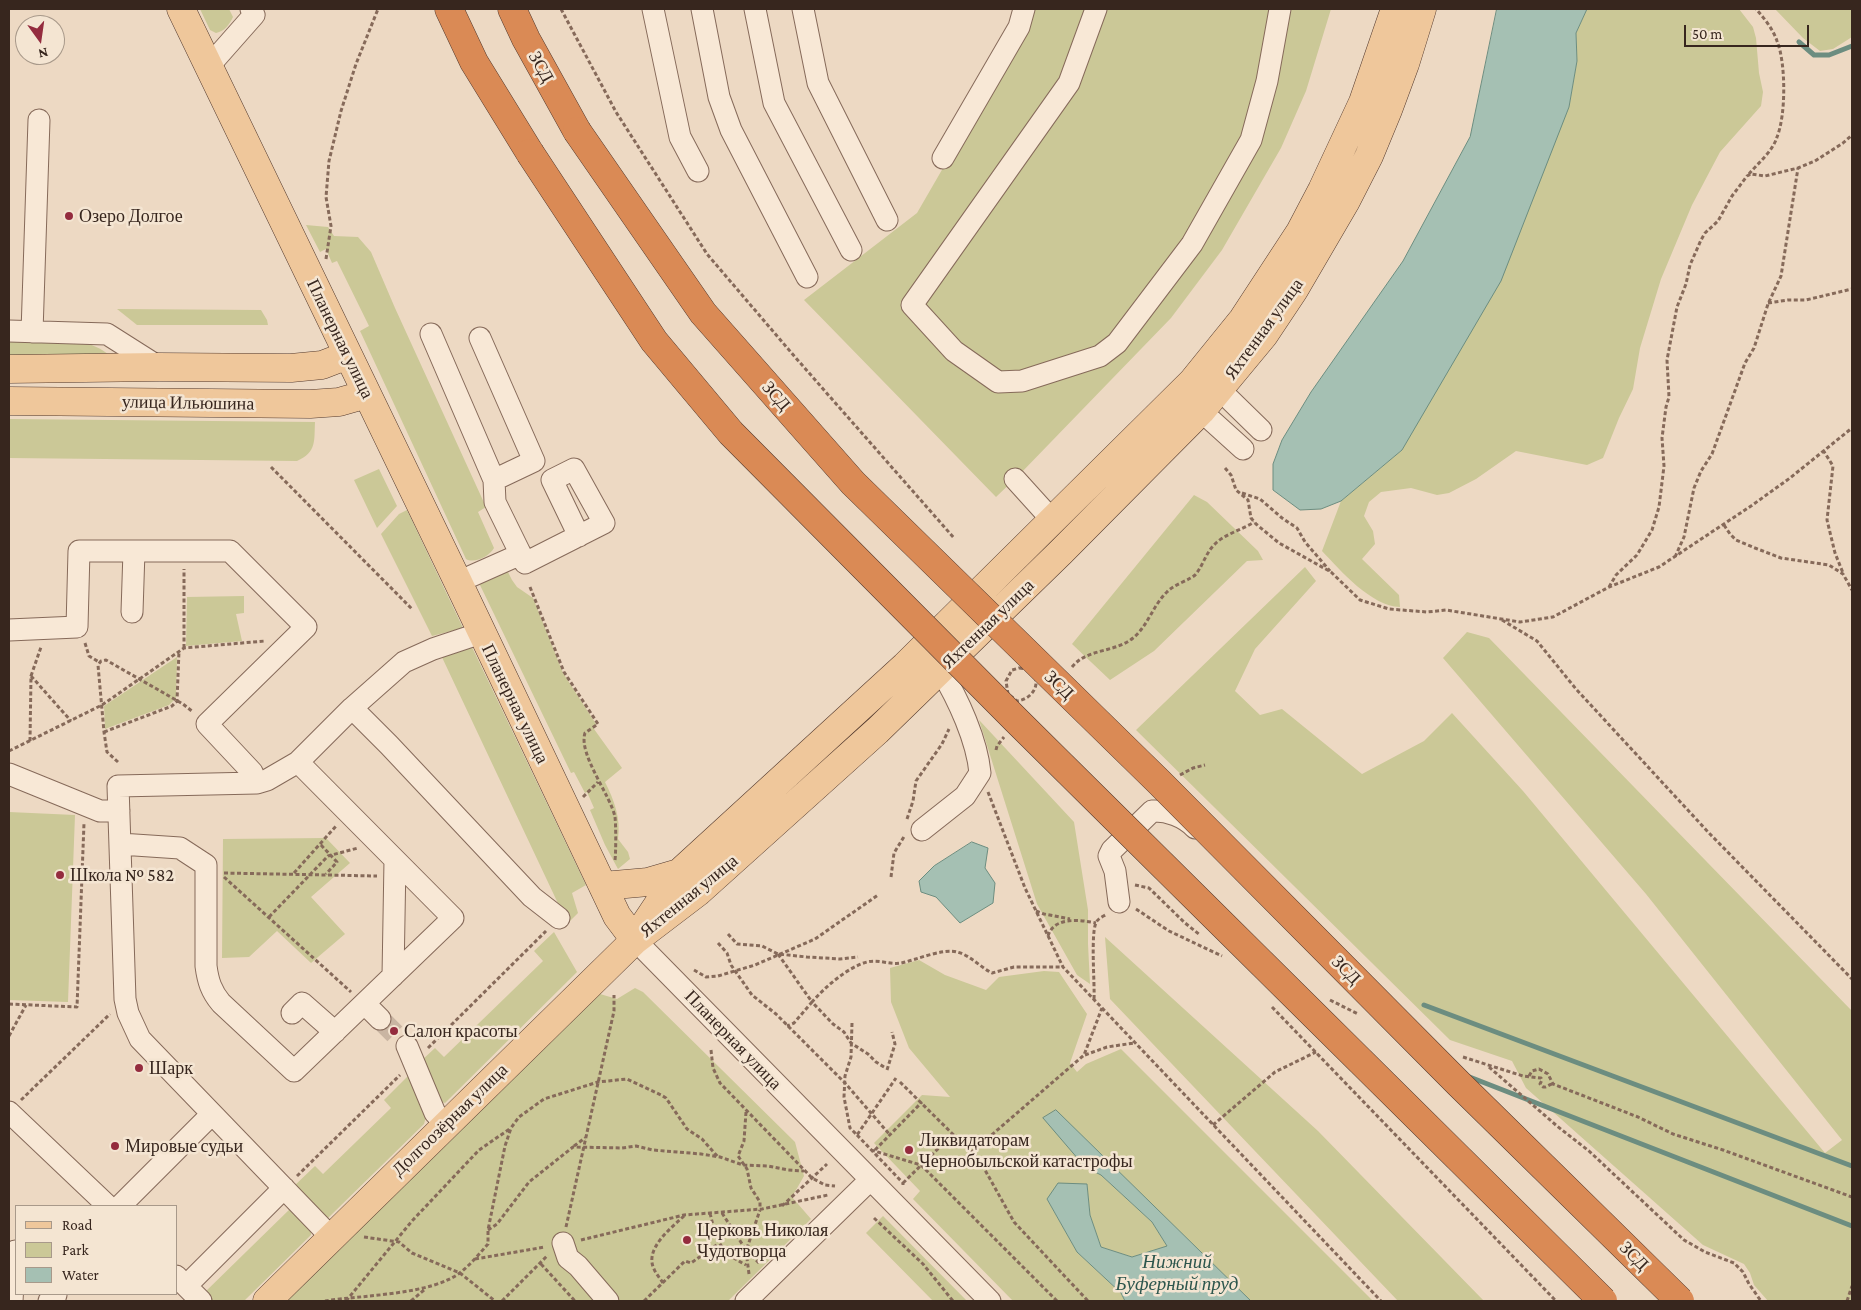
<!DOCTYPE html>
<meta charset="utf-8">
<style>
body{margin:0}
#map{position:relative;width:1861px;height:1310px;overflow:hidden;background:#edd9c3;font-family:"Crimson Pro",serif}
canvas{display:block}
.frame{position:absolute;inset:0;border:10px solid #37261e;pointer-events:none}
.legend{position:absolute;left:15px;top:1205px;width:162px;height:90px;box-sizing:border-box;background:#f4e5d2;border:1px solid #a8998a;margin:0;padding:6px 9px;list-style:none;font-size:15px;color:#37261e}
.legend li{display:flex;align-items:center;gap:10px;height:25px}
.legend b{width:25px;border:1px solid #a8998a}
.north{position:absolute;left:15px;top:15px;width:50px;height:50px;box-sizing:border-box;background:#f4e5d2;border:1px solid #a8998a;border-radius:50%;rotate:166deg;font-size:14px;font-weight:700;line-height:20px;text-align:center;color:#37261e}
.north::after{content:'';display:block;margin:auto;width:18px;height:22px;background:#942c3e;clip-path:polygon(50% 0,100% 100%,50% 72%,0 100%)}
.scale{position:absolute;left:1684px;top:25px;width:125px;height:22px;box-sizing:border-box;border:2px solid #37261e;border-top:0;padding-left:6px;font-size:15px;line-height:18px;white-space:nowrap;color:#37261e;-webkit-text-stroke:4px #f4e5d2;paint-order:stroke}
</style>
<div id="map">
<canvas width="1861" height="1310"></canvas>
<div class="frame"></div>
<ul class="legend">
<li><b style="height:6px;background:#efc79b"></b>Road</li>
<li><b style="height:14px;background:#cbc897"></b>Park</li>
<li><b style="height:14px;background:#a5c0b3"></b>Water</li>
</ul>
<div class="north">N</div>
<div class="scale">50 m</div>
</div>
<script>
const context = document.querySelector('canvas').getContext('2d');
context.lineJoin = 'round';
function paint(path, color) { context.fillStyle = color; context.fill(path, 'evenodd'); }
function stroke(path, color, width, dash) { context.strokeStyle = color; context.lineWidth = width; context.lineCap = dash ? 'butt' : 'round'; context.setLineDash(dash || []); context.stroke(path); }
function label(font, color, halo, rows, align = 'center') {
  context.font = font + ' "Crimson Pro",serif'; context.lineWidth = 5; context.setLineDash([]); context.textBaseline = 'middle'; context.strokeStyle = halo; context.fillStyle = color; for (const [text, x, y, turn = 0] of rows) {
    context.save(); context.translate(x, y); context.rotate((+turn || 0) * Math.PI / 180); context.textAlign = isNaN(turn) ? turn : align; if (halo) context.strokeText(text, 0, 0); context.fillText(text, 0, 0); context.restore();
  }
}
const green = new Path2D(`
 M200 9H229L233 17C229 25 225 31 216 33L210 30Z
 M1035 9H1331L1306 91 1281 148 1222 250 1171 318 1020 474 996 497 804 300 917 213Z
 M1587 9H1739L1753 27 1756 38 1759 73 1763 92 1761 106 1720 152 1692 205 1661 279 1640 348 1633 389 1619 418 1603 458 1587 465 1516 451 1476 479 1449 493 1437 495 1411 488 1381 492 1369 502 1364 516 1373 531 1375 544 1362 559 1399 595 1400 607C1371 606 1341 571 1322 551L1341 501 1402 450 1569 107 1577 61 1576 33Z
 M1775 9H1852V37L1833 49 1820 51 1803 38Z
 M306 225 328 227 334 236 358 237 371 252 395 308 486 507 478 512 494 548C490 556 474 564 466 559L361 333 360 331 369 326 337 261 332 263 326 249 320 252Z
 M117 309 261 310 267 320 268 325H137Z
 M9 339C38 340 88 334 110 356H9Z
 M9 419 315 422C314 441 317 452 297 461L9 458Z
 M379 469 397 506 377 528 354 480Z
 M1194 495 1207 502 1258 551 1263 560 1247 561 1154 651 1110 680 1072 644Z
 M407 510 463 628 432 636 381 534 399 514Z
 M1305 567 1316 581 1255 649 1235 691 1260 715 1282 709 1362 774 1424 741 1452 713 1523 791 1825 1153 1842 1140 1646 894 1443 658 1467 632 1489 638 1852 1011V1301H1768L1754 1285 1750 1273 1744 1264 1703 1245 1526 1088 1512 1061 1450 1040 1136 730Z
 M507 570 512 580 517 587 533 598 563 673 596 724 594 726V729L622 768 605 782C614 800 621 818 618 839L628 852 630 859 618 869 605 845 590 810 594 808 587 792 585 793 574 772 571 773 479 583Z
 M244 596V613L236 614 242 641 186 646 187 597Z
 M470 643 586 885 572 893 578 913 568 923 563 914 440 653Z
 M177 657 176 698 169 705 105 729 104 706Z
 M979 720 980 721 1074 822 1088 910V944L1090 984 1077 975 1037 904Z
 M9 812 75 815 68 1002 9 1000Z
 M326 838 350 863 311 897 345 934 311 963 277 931 249 957 222 958 223 839Z
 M554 932 577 972 445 1103 442 1102 421 1061 435 1048 444 1057 543 961 534 951Z
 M1105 937 1318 1131 1484 1301H1398L1110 999Z
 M919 960 945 975 986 990 999 977 1044 971 1059 972 1087 1014 1070 1063 1077 1072 1086 1064 1121 1049 1373 1301H1251L1056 1111 1085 1167 1101 1175 1152 1222 1167 1246 1132 1257 1101 1247 1090 1215 1087 1184 1047 1199 1077 1252 1121 1293 1125 1301H1013L913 1199 920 1191 874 1143 922 1095 950 1097 909 1048 891 1002 890 968Z
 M635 988 643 992 795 1142 804 1176 792 1197 811 1219 728 1301H287L600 994 617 999Z
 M409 1075 426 1117 424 1124 328 1218 293 1187 315 1166 323 1174 391 1108 384 1100Z
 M292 1207 311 1229V1235L244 1301H210L203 1294Z
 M883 1216 967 1301H933L866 1233Z`);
const water = new Path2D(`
 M1497 9H1587L1576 33 1577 61 1569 107 1501 281 1402 450 1341 501 1321 509 1300 510 1273 490V464L1282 440 1311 392 1403 261 1470 137Z
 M972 842 988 848 985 868 995 883 993 903 960 923 936 897 921 892 919 881 934 866Z
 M1056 1110 1251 1301H1125L1121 1293 1077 1252 1047 1199 1058 1183 1087 1184 1090 1215 1101 1247 1132 1257 1167 1246 1152 1222 1101 1175 1085 1167 1043 1118Z`);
const stream = new Path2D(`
 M1799 42 1814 55H1829L1852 46
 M1424 1005 1852 1166
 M1467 1076 1852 1226`);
const minorTunnel = new Path2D(`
 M380 1019 407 1046`);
const path = new Path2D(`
 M561 9 616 112 707 254 795 357 954 538
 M1749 174C1758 163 1773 151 1777 137 1786 115 1786 63 1777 41 1773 29 1764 18 1756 9
 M326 259 331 226 326 197 329 161 341 111 356 64 378 9
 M1768 303 1788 300H1806L1852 289
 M1823 450 1833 466 1827 520 1835 553 1843 573
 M271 467 413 610
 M1225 468 1231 475 1236 490 1248 500 1251 518 1256 524 1279 543 1331 572 1360 600 1389 609 1427 612 1446 610 1520 622 1553 617 1609 587 1659 567 1751 506 1790 478 1852 428
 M1242 493 1260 499 1282 518 1297 528 1305 542 1330 571
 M1724 525 1730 534 1736 540 1755 548 1781 558 1829 565 1843 574 1852 590
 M1675 557 1684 537 1694 488 1701 471 1712 454 1745 363 1754 348 1768 304 1781 276 1798 168
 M530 587 564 672 598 724 585 733C578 754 611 796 615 817 616 826 616 852 615 860
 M1609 587 1616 575 1637 555 1652 530 1659 507 1664 466 1662 438 1666 407 1669 397 1667 360 1677 307 1686 284 1690 265 1701 240 1705 233 1718 221 1732 196 1747 176 1751 174 1765 176 1798 168 1815 161 1843 143 1852 135
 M1502 620 1537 641 1576 689 1709 833 1852 979
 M85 643 89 656 99 662
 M184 648V569
 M1072 667C1087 648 1115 653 1133 638 1148 626 1153 605 1167 592 1174 584 1191 580 1196 574 1203 565 1206 553 1214 545 1224 534 1242 530 1254 522
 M1019 668C1044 669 1040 698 1017 701L1008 694 1006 681 1012 670Z
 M31 676 71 721
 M104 732 172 706 177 701 179 651
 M30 741 31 676 41 647
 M996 750 997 746 1004 737
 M9 751 102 705 184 648 265 641
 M118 762 107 752 104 732 98 665 101 661 106 660 183 704 193 712
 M1180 775 1193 768 1205 765
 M988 792 1025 888 1063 967 1381 1301
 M583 797 598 782
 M907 819 913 801 916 781 942 744 949 729
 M321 845 337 862 326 874
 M224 873 377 876
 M294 873 336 826
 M224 877 351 992
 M891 877 894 853 905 835
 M1135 885 1149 888 1185 923 1200 935
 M1136 909 1169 931 1222 956
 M1036 911 1044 914 1070 919
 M269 917 328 856 358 848
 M728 934 737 944 762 946 778 954 807 957 840 959 858 957
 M1048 936C1054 916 1081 920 1096 923
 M718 943 727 953 731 965 752 995 776 1014 845 1083 890 1135
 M778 954 812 1002 794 1023 787 1026
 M694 970 706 977 718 976 755 965 815 939 878 895
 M1094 999C1095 985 1090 929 1097 921 1099 918 1104 916 1107 914
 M1330 1000 1358 1014
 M9 1004 77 1007 84 823
 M1272 1007 1556 1301
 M852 1023 851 1057 845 1076 844 1097 850 1128 857 1135 896 1078
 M9 1036 26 1005
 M428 1048 546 931
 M711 1050 713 1068 720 1083 812 1178 825 1185 835 1186
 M1085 1055 1107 1047 1134 1043
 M1463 1057 1523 1076 1541 1078 1542 1080 1540 1084C1545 1091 1548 1084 1553 1084
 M884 1067 876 1062 868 1054 851 1043 844 1032 833 1024 812 1002C825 987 848 967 867 962 878 959 890 965 901 963 916 960 943 948 957 952 970 955 980 967 992 973L1014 967H1063
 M1489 1067 1557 1126 1589 1151 1684 1240 1705 1252 1734 1263 1743 1272 1749 1284 1761 1301
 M887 1070 895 1044 892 1032
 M1529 1076 1532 1071 1539 1069 1548 1074 1553 1084 1638 1117 1673 1134 1723 1150 1852 1197
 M900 1082 980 1161 1014 1222 1088 1301
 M21 1100 110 1014
 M746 1112 744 1141 738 1156 747 1169 751 1188 760 1202V1209
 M1213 1125 1275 1072 1316 1052
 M857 1135 903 1183V1185
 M574 1146 585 1138
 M871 1150 921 1165 1057 1301
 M875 1150 922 1102
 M972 1152 1084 1055 1102 1008
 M297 1176 400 1075
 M903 1183 953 1134
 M782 1206 827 1164
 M710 1213C717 1242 718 1250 746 1265
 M722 1213 746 1250 759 1263
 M874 1218 923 1264 953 1301
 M566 1227 614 1011V995
 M488 1230 497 1224 529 1182 573 1147 622 1148 636 1146 653 1150 701 1154 720 1157 743 1165 768 1166 788 1170 804 1171
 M364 1237 399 1242 412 1253 460 1273 495 1301
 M581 1240 684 1215 762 1209 828 1195
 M475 1259 545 1247
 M541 1264 575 1301
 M749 1274 746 1251 760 1210
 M663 1283C660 1278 656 1274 654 1269 644 1249 671 1228 684 1216
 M325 1301C363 1295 432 1295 461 1272 471 1264 480 1253 488 1244V1230L505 1146 511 1128 519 1117 544 1099 598 1082 627 1079 661 1095 666 1098 687 1129 702 1139 718 1157
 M346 1301 412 1221 479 1150 511 1128
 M411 1301 424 1290
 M502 1301 548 1255
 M644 1301 685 1261 691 1263 718 1244
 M1847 1301 1852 1286`);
const minor = new Path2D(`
 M653 9 680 137 698 171
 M702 9 719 97 731 130 807 277
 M755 9 774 103 851 250
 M803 9 818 83 887 220
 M1096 9 1069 83 912 305 954 351 998 382 1022 381 1100 356 1117 343 1192 244 1251 140 1267 81 1280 9
 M209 66 254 15 251 9
 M943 158 1019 27 1024 9
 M9 331 107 334 159 367
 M32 332 39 120
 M431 334 494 480 495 502 525 563 604 523 574 469 552 480 579 536
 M480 338 534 461 494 480
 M1205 385 1219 389 1261 430
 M1197 396 1201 411 1243 449
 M1015 479 1053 521
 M458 582 521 554
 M132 612 134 551
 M9 630 77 627 79 551H230L306 627 207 724 252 772 257 783
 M352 708 389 745 532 897 559 918
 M298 762 267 780 257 783 118 786 125 999 128 1013 140 1039 331 1237
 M9 774 100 811H119
 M922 830 965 796 980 773C977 740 958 699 941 671
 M120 844 180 848 206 865V966C208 981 211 991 221 1003L294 1071 453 918 298 762 352 708 404 662 433 649 481 633
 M1119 902 1115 871 1109 856 1112 850 1152 811C1167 810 1185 817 1195 828
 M635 940 990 1301
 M393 976 395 860
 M365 1004 380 1019
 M292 1013 302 1003 335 1032
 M407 1046 435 1113 446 1125
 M9 1112 108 1206
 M120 1206 212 1114
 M563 1243 568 1258 578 1266 608 1301
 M176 1276 201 1301
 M186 1286 284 1188
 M12 1301 15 1251
 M49 1301 56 1295 54 1294
 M746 1301 870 1180`);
const major = new Path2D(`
 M181 9 458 582 617 916 635 940
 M9 369 159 367 291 368 322 365 348 355
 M9 401 310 404 339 402 367 394
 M603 886 648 882 679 873
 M645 924 679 873 905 666 1192 382 1243 319 1300 232 1322 190 1363 102 1395 9
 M267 1301 635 940 698 892 877 731 1061 552 1201 411 1264 335 1294 290 1346 201 1369 156 1388 110 1405 64 1422 9`);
const highway = new Path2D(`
 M449 9 474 62 530 153
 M512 9 526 39 577 131`);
const highwayBridge = new Path2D(`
 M577 131 703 313 853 483 1159 782 1459 1084 1680 1301
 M530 153 654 341 731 433 1016 720 1603 1301`);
const markers = [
 [69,216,5,"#942c3e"],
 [60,875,5,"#942c3e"],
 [394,1031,5,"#942c3e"],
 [139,1068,5,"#942c3e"],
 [115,1146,5,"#942c3e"],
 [909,1150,5,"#942c3e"],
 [687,1240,5,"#942c3e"]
];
const streetNames = [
 ["ЗСД",541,67,61],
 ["Яхтенная улица",1264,329,-54],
 ["Планерная улица",340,339,64],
 ["ЗСД",776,396,49],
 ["улица Ильюшина",188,403,1],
 ["Яхтенная улица",988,624,-44],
 ["ЗСД",1059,685,44],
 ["Планерная улица",515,704,64],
 ["Яхтенная улица",689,896,-39],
 ["ЗСД",1346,970,45],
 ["Планерная улица",733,1040,46],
 ["Долгоозёрная улица",450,1120,-44],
 ["ЗСД",1634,1256,45]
];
const poiNames = [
 ["Озеро Долгое",79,216],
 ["Школа № 582",70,875],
 ["Салон красоты",404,1031],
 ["Шарк",149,1068],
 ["Ликвидаторам",919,1140],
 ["Чернобыльской катастрофы",919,1161],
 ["Мировые судьи",125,1146],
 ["Церковь Николая",697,1230],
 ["Чудотворца",697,1251]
];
const waterNames = [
 ["Нижний",1177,1262],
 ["Буферный пруд",1177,1284]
];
paint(green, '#cbc897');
paint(water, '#a5c0b3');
stroke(water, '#6c8d80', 1);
stroke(stream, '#6c8d80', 5);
stroke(minorTunnel, '#c9b5a2', 21, [21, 11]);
stroke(minor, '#866a5a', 23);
stroke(major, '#543a2e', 29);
stroke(highway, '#543a2e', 29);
stroke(path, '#866a5a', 3, [4, 2.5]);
stroke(minor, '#f8e8d6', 21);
stroke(major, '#efc79b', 28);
stroke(highway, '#da8a55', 28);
stroke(highwayBridge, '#543a2e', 29, []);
stroke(highwayBridge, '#da8a55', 28);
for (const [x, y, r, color] of markers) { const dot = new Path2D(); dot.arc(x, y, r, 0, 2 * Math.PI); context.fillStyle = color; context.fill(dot); stroke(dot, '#f4e5d2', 2); }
label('18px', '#37261e', '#f4e5d2', streetNames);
label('18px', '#37261e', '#f4e5d2', poiNames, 'left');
label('italic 19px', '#2d564d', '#f4e5d2', waterNames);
</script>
